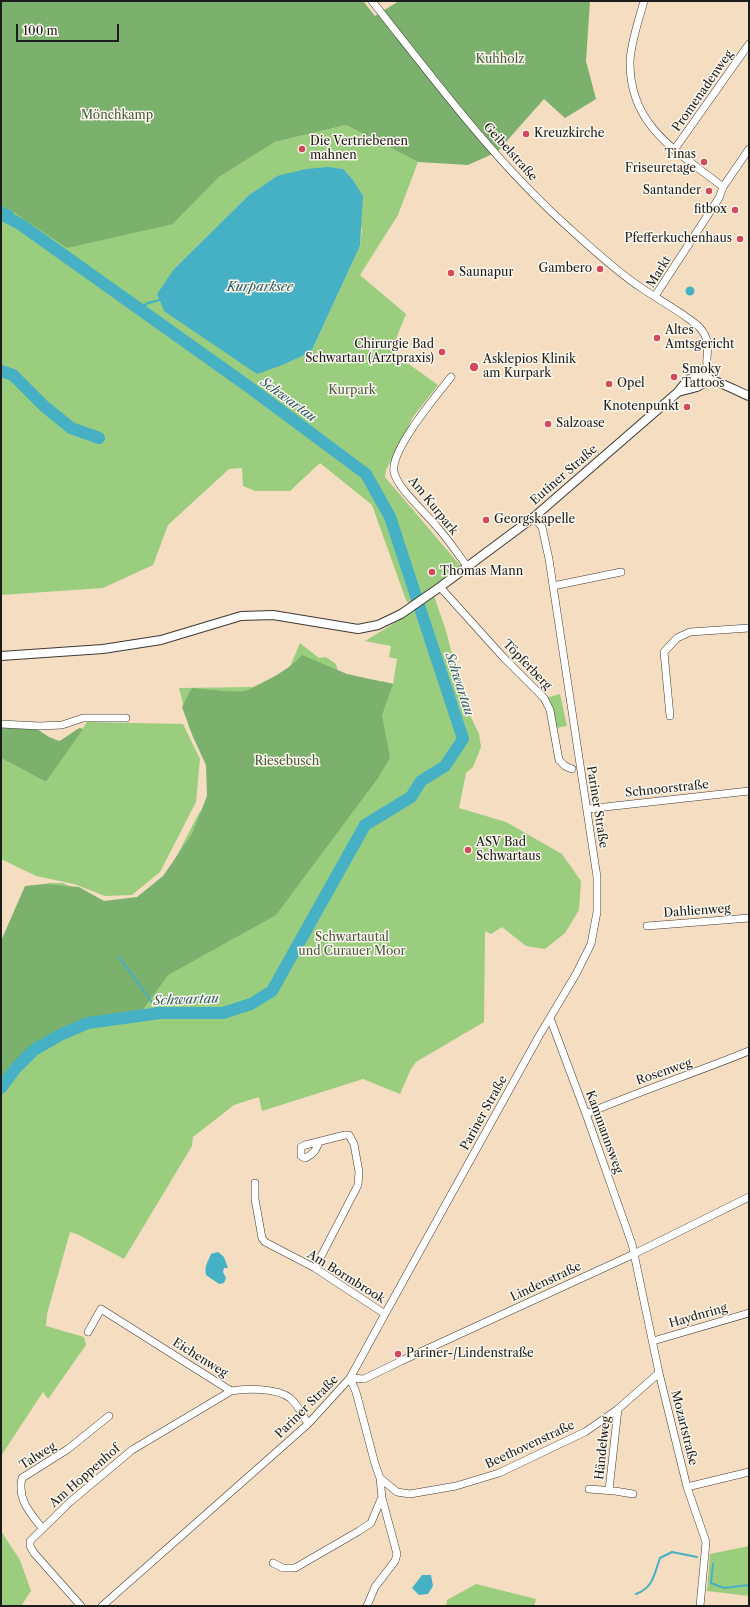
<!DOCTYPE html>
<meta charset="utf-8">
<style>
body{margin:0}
#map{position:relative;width:750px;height:1607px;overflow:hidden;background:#f5ddc1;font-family:"Libre Caslon Text",serif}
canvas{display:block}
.frame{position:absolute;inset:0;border:2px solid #1c1c1c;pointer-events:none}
.scale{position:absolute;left:16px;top:24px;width:103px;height:18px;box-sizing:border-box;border:2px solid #1c1c1c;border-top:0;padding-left:5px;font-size:12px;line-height:14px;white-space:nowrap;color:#1c1c1c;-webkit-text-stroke:3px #fbf7ec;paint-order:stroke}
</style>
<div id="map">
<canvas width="750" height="1607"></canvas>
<div class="frame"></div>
<div class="scale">100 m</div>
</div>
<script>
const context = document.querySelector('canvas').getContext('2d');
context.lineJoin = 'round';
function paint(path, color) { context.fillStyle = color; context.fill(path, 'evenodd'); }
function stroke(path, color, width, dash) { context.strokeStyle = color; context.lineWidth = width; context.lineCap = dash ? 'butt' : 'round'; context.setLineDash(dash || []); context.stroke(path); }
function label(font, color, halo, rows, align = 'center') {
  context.font = font + ' "Libre Caslon Text",serif'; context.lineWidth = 3; context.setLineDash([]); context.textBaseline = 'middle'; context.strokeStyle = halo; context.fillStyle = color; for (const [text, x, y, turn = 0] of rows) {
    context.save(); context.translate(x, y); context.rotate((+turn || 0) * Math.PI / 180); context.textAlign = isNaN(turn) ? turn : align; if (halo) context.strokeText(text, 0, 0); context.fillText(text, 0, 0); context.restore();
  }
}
const green = new Path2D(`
 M346 125 418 162 398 215 360 275 406 314 399 331 392 352 438 385 413 417 386 470 385 477 464 570 433 593 446 631 466 707 479 734 481 747 473 767 466 773 459 808 506 822 562 854 581 881 579 910 565 933 545 949 526 946 502 927 491 934 485 931 484 1022 416 1062 411 1069 400 1094 363 1079 262 1111 259 1097 234 1105 193 1137 192 1146 124 1259 79 1235 70 1232 47 1314 46 1326 84 1337 86 1345 48 1399 43 1392 1 1456V947L25 891 48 883H63L110 907 137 904 161 886 200 811 237 865 284 829 190 730 179 688 253 687 289 669 300 643 319 658 326 657 336 664 356 755 382 681 393 684 397 659 389 657 391 646 365 641 414 611 406 600 372 505 320 463 290 491H255L243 486 242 468 229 469 168 525 153 565 103 588 1 595V193L173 224 219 177 275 142ZM277 176 362 228 360 246 311 352 285 364 174 269 249 195Z
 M560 694 567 726 556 728 545 698Z
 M87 722 183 724 200 759 196 802 160 872 132 895 105 896 74 884 36 876 1 859V758L46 782Z
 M1 1531 20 1560 31 1591 21 1606H1Z
 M749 1546V1596L707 1591 710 1554Z
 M476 1584 536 1599 534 1606H446L447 1600Z`);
const forest = new Path2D(`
 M1 1H363L375 16 399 1H590L586 61 596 99 565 118 544 99 497 152 468 165 418 162 346 125 275 142 219 177 173 224 67 248 12 211 1 206Z
 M302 655 347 674 393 684 382 715 390 758 378 778 276 915 168 975 142 1011 86 1019 32 1047 1 1081V941L25 886 44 884 79 887 104 901 137 897 163 876 192 834 207 796 206 765 193 737 182 707 192 688C203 689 237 693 245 691 260 686 293 667 302 655Z
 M1 727 37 729 49 737 59 741C67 737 73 731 80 728L83 729 46 782 1 758Z`);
const water = new Path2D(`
 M328 167 343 169 353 180 363 196 360 246 311 352 285 364 257 374 164 311 160 301 149 304 140 309 138 308 147 302 159 299 157 294 174 269 249 195 277 176 306 169Z
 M1 206 12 211 20 224 1 220Z
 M685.5 291a4.5 4.5 0 1 1 9 0a4.5 4.5 0 1 1-9 0Z
 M218 1252 224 1257 228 1268H224L223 1272 226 1278 224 1283 219 1284 206 1275C204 1266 208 1262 211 1254Z
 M422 1575H431L433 1586 428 1594 419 1595 412 1588Z`);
const stream = new Path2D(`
 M119 957 160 1013
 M713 1564 711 1583 724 1588 749 1585
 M636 1594C654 1587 654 1574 660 1558L672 1552 697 1557`);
const river = new Path2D(`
 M1 214 20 224 249 387 366 474 390 517 463 739 445 766 421 781 411 797 365 825 272 991 251 1004 223 1013H160L88 1023 60 1035 34 1050 16 1068 1 1088
 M1 371 13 375 44 406 71 428 99 438`);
const minor = new Path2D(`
 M372 1C434 79 494 161 568 227 590 247 618 273 643 289 658 299 674 308 689 319 693 322 697 324 700 328 709 338 708 347 707 359 706 366 708 373 709 380
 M644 1C639 19 630 45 630 63 630 128 679 152 723 187
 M674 150 749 44
 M655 296 719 198 723 187 749 149
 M451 377C437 395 390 450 394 472 397 488 427 514 437 527 448 539 457 553 467 566
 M553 586 621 572
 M440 587 504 658 544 698 550 710 559 760 565 766 572 769
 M670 716 664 652 677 638 690 632 749 628
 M1 724 39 726 62 725 83 718H126
 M587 809 749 791
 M647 926 749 918
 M550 1018 586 1114 632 1244 659 1373 687 1487 706 1542 700 1606
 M586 1114C640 1091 695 1073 749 1051
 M255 1183V1199L262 1238 265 1242 315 1268 385 1314
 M315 1268 358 1185 359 1172 354 1144 349 1135H345L305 1145 301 1147V1156L305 1158C314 1154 316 1150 319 1142
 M88 1332 101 1309 231 1391C246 1388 277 1388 290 1398 298 1405 303 1415 308 1424
 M653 1341 749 1313
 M350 1378 364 1379 401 1361 634 1254 749 1197
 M350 1378 356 1392 375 1464 380 1478 397 1492 410 1494 456 1486 499 1473 585 1432 618 1409 659 1373
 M687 1487 749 1472
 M589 1489 615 1491 633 1494
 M609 1490 618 1409
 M42 1528C30 1513 17 1499 22 1478L68 1449 109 1416
 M273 1563 283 1568H295L359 1531 371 1523 381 1499
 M81 1606 34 1553 30 1546V1541L70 1502 132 1450 231 1391
 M102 1606 308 1424 350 1378 385 1314 539 1036 576 974 591 944 597 912V877L549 559 542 527 534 517
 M367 1606 375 1587 395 1561 397 1554 382 1498 380 1478`);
const major = new Path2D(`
 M678 392 697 387 709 380
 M1 656 103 649 161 640 241 616 273 615 358 629 378 625 401 614 440 587 534 517 678 392C681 388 685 383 688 380 700 370 736 391 749 396`);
const markers = [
 [526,134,4,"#d1495b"],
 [302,149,4,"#d1495b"],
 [704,162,4,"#d1495b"],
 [709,191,4,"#d1495b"],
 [735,210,4,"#d1495b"],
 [740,239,4,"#d1495b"],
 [600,269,4,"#d1495b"],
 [451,273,4,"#d1495b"],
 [657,338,4,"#d1495b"],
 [442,352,4,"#d1495b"],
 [474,367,5,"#d1495b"],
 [674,377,4,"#d1495b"],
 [609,384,4,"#d1495b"],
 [687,407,4,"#d1495b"],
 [548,424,4,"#d1495b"],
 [486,520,4,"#d1495b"],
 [432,572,4,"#d1495b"],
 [468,850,4,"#d1495b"],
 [398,1354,4,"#d1495b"]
];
const parkNames = [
 ["Kuhholz",500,60],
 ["Mönchkamp",117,116],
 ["Kurpark",352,391],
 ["Riesebusch",287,762],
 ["Schwartautal",352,938],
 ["und Curauer Moor",352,952]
];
const streetNames = [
 ["Promenadenweg",703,91,-55],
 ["Geibelstraße",510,152,48],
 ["Markt",659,272,-58],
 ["Eutiner Straße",564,475,-41],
 ["Am Kurpark",433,506,51],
 ["Töpferberg",527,665,46],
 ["Schnoorstraße",667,789,-6],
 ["Pariner Straße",597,807,81],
 ["Dahlienweg",697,911,-4],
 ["Rosenweg",664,1072,-19],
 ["Pariner Straße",484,1113,-61],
 ["Kammannsweg",604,1132,70],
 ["Am Bormbrook",346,1277,32],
 ["Lindenstraße",546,1282,-25],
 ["Haydnring",698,1316,-16],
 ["Eichenweg",200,1358,32],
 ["Pariner Straße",307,1407,-45],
 ["Mozartstraße",684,1428,76],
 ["Beethovenstraße",530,1445,-25],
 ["Händelweg",603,1448,-84],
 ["Talweg",38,1456,-32],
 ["Am Hoppenhof",85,1476,-41]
];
const poiNames = [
 ["Kreuzkirche",534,134],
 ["Die Vertriebenen",310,142],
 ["mahnen",310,156],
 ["Tinas",696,155,"right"],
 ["Friseuretage",696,169,"right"],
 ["Santander",701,191,"right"],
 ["fitbox",727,210,"right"],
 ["Pfefferkuchenhaus",732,239,"right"],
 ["Gambero",592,269,"right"],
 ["Saunapur",459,273],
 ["Altes",665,331],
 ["Amtsgericht",665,345],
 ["Chirurgie Bad",434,345,"right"],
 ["Schwartau (Arztpraxis)",434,359,"right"],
 ["Asklepios Klinik",483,360],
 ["am Kurpark",483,374],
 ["Smoky",682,370],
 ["Tattoos",682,384],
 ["Opel",617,384],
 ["Knotenpunkt",679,407,"right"],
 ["Salzoase",556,424],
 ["Georgskapelle",494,520],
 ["Thomas Mann",440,572],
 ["ASV Bad",476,843],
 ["Schwartaus",476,857],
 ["Pariner-/Lindenstraße",406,1354]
];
const waterNames = [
 ["Kurparksee",260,287],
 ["Schwartau",288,400,36],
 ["Schwartau",459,684,72],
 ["Schwartau",186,1000,-2]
];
paint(green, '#9acd7e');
paint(forest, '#7bb06d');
paint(water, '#46b0c5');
stroke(stream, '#46b0c5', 2);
stroke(river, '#46b0c5', 12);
stroke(minor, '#3d3935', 8);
stroke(major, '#3d3935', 10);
stroke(minor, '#fff', 7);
stroke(major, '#fff', 8);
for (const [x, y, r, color] of markers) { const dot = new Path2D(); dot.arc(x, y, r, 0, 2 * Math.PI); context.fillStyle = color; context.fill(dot); stroke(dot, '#fbf7ec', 1.5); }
label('12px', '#485a3e', '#fbf7ec', parkNames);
label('12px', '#1c1c1c', '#fbf7ec', streetNames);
label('12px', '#1c1c1c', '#fbf7ec', poiNames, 'left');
label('italic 13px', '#2f5f68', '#fbf7ec', waterNames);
</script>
